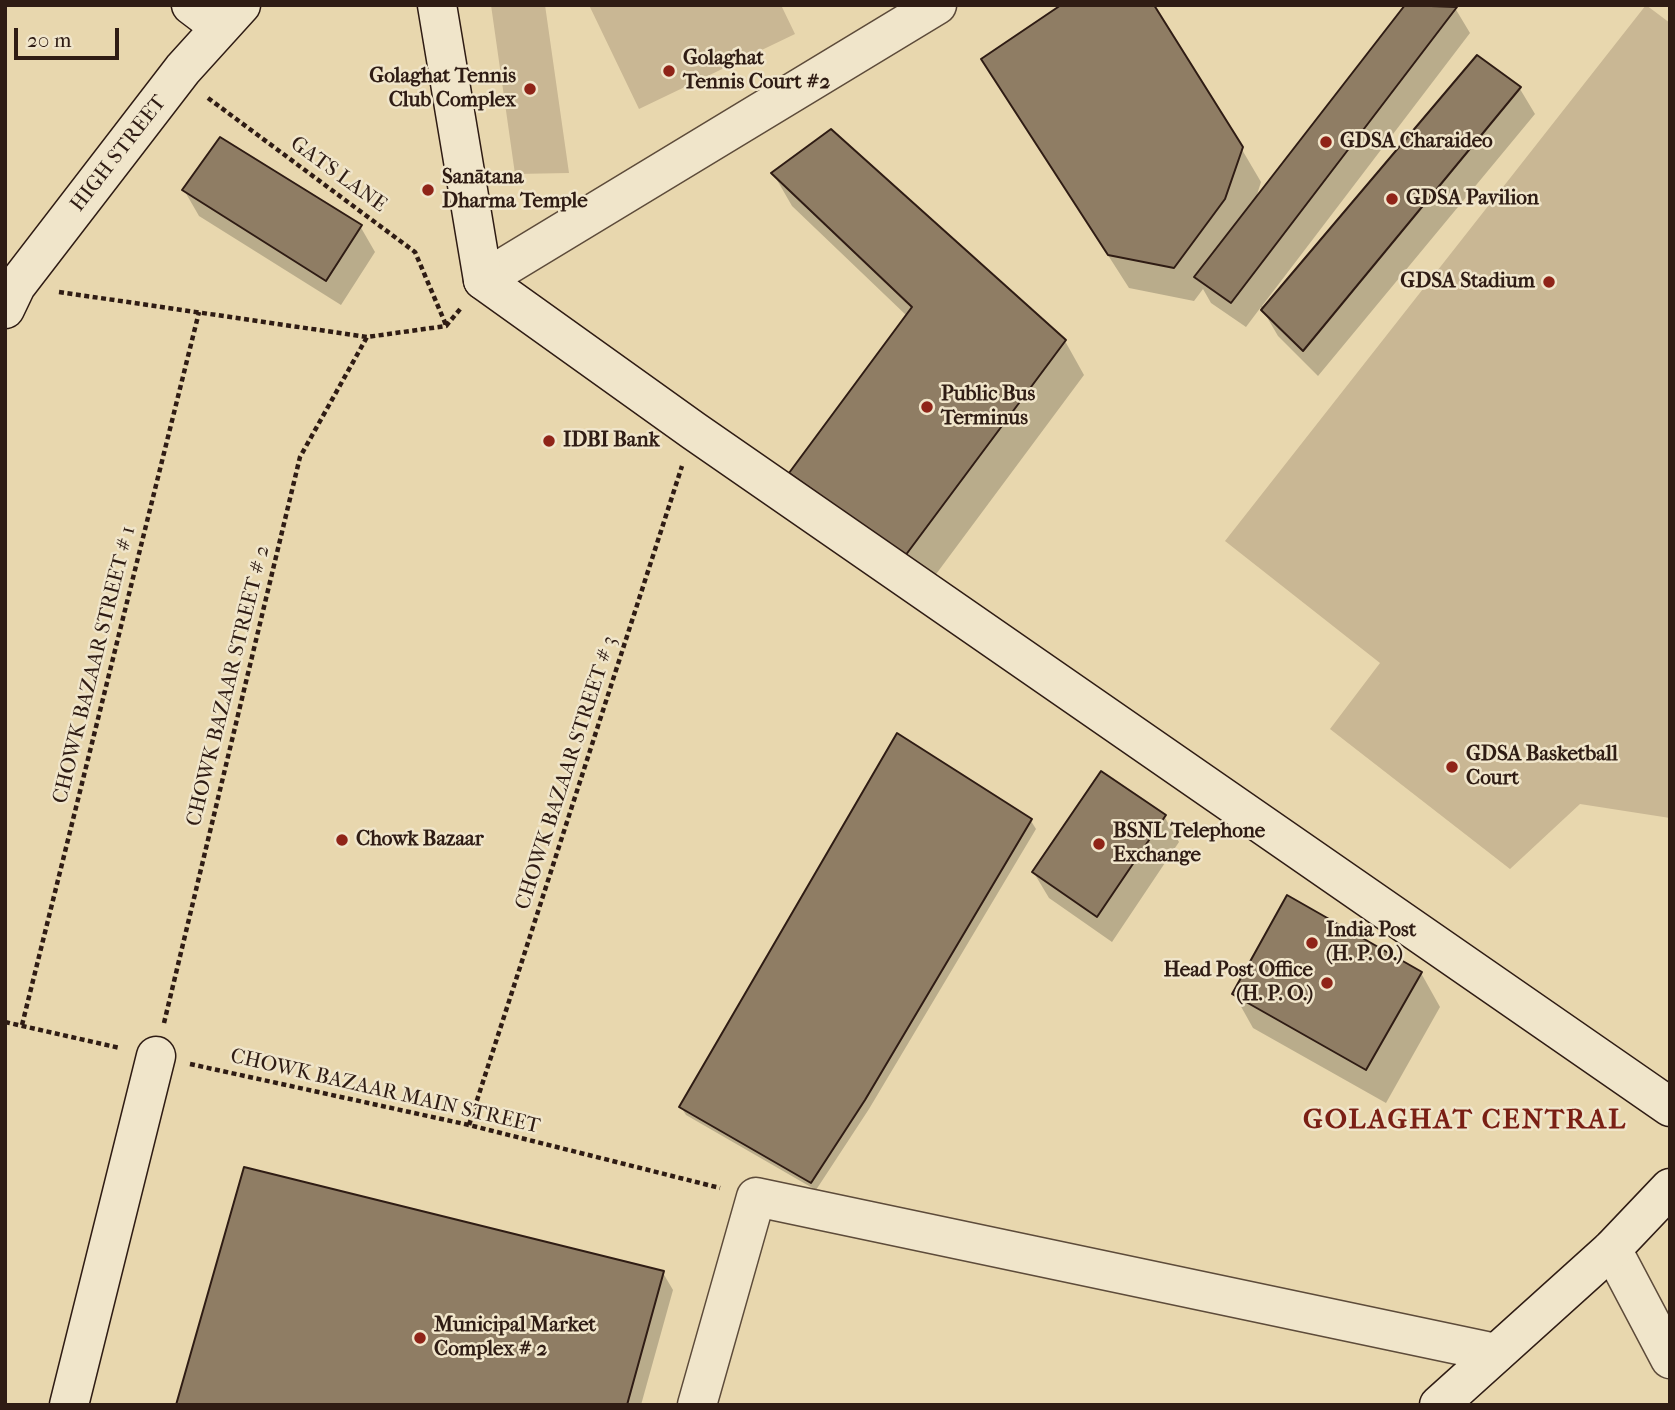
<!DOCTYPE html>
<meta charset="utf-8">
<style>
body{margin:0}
#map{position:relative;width:1675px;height:1410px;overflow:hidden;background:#e8d7ae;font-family:"IM FELL French Canon",serif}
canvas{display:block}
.frame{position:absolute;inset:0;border:7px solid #2f1c14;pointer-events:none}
.scale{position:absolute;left:14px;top:28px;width:105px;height:32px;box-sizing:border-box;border:4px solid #2f1c14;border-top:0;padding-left:9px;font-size:21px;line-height:24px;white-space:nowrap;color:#2f1c14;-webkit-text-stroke:5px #f0e5ca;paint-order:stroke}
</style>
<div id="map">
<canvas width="1675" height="1410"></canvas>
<div class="frame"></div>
<div class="scale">20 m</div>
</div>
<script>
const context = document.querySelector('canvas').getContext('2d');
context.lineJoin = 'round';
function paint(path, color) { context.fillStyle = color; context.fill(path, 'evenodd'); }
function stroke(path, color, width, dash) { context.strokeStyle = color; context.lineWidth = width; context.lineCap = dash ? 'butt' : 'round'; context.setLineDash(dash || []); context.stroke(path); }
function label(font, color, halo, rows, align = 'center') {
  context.font = font + ' "IM FELL French Canon",serif'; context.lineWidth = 5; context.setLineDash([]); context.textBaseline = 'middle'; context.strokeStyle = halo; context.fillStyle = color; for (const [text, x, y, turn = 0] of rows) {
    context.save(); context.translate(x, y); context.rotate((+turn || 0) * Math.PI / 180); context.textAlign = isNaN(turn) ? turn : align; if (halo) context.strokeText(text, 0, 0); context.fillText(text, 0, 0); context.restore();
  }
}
const green = new Path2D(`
 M491 5H545L569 173 515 174Z
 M589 5H781L795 34 639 109Z
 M1646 5 1670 23V818L1580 804 1510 869 1330 729 1380 663 1225 541Z`);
const shadow = new Path2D(`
 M1408 5H1452L1455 8 1470 33 1262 306 1265 308 1478 57 1520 89 1535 114 1318 376 1278 336 1261 307 1246 327 1211 303 1203 289 1194 301 1129 288 983 60 1241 148 1261 182 1255 201Z
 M773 173 1065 341 1084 375 925 589 811 507 791 473 907 316 792 206Z
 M184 190 360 226 375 252 341 305 199 216Z
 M1164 816 1179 842 1112 942 1049 898 1034 873Z
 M1031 821 1036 829 869 1109 816 1190 686 1115 681 1107Z
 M1421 973 1440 1007 1386 1103 1253 1028 1234 994Z
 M663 1273 673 1290 641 1405H177Z`);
const building = new Path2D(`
 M1061 5H1154L1243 147 1225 199 1174 268 1108 255 981 59Z
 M1405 5 1457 7 1231 303 1194 277Z
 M1477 55 1521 87 1303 351 1261 310Z
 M831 129 1066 340 905 556 789 473 912 307 771 173Z
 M220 137 362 225 326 281 182 190Z
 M897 733 1032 819 865 1100 811 1183 679 1107Z
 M1101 771 1166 815 1097 917 1032 872Z
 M1287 895 1422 972 1366 1070 1232 994Z
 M244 1167 664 1271 627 1405H176Z`);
const path = new Path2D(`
 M208 98 415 252 446 325
 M59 292 367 337 446 326 461 308
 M5 1022 120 1048
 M164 1023 300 457 367 337
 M22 1025 199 312
 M190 1064 469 1125 720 1188
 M469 1125 682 466`);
const street = new Path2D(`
 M483 280 937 5
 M1612 1249 1670 1359
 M697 1405 756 1197 1496 1353`);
const secondary = new Path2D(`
 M191 5 220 27
 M437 5 483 280 694 431 1670 1107
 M5 309 16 286 183 69 241 5
 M69 1405 156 1056
 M1439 1405 1612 1249 1670 1188`);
const markers = [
 [669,71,7,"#8f2418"],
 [530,89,7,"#8f2418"],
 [1326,142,7,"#8f2418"],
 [428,190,7,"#8f2418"],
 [1392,199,7,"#8f2418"],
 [1549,282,7,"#8f2418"],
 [927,407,7,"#8f2418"],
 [549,441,7,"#8f2418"],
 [1452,767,7,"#8f2418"],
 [342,840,7,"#8f2418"],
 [1099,844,7,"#8f2418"],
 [1312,943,7,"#8f2418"],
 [1327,983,7,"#8f2418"],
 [420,1338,7,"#8f2418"]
];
const poiNames = [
 ["Golaghat",683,59],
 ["Tennis Court #2",683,83],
 ["Golaghat Tennis",516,77,"right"],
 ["Club Complex",516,101,"right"],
 ["GDSA Charaideo",1340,142],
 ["Sanātana",442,178],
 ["Dharma Temple",442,202],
 ["GDSA Pavilion",1406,199],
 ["GDSA Stadium",1535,282,"right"],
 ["Public Bus",941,395],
 ["Terminus",941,419],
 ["IDBI Bank",563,441],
 ["GDSA Basketball",1466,755],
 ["Court",1466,779],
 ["BSNL Telephone",1113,832],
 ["Exchange",1113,856],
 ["Chowk Bazaar",356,840],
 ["India Post",1326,931],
 ["(H. P. O.)",1326,955],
 ["Head Post Office",1313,971,"right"],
 ["(H. P. O.)",1313,995,"right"],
 ["Municipal Market",434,1326],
 ["Complex # 2",434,1350]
];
const streetNames = [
 ["HIGH STREET",119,154,-52],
 ["GATS LANE",338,175,36],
 ["CHOWK BAZAAR STREET # 1",95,665,-76],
 ["CHOWK BAZAAR STREET # 2",229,686,-76],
 ["CHOWK BAZAAR STREET # 3",567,773,-72],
 ["CHOWK BAZAAR MAIN STREET",385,1092,13]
];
const districtNames = [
 ["GOLAGHAT CENTRAL",1465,1121]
];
paint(green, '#c9b794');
paint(shadow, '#0003');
paint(building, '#8f7d64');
stroke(building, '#2f1c14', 2);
stroke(street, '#5d4b3a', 41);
stroke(secondary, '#2f1c14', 41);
stroke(path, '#2f1c14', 4.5, [5, 3.5]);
stroke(street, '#f0e5ca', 38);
stroke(secondary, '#f0e5ca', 38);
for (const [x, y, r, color] of markers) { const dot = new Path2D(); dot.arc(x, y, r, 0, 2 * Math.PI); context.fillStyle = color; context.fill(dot); stroke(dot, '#f0e5ca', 2.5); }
label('bold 21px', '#2f1c14', '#f0e5ca', poiNames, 'left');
label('21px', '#2f1c14', '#f0e5ca', streetNames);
context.letterSpacing = '2px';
label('bold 28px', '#7a1f14', '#f0e5ca', districtNames);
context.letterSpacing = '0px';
</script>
